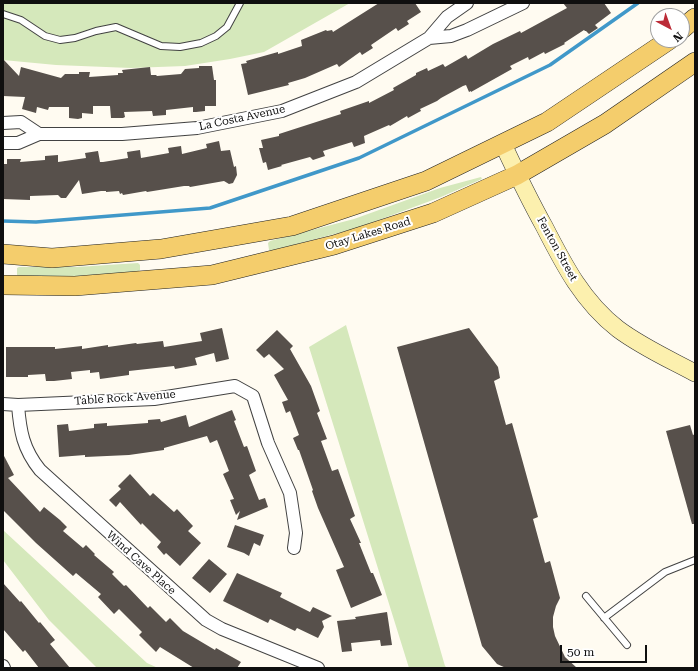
<!DOCTYPE html>
<style>
body{margin:0}
#map{position:relative;width:698px;height:671px;overflow:hidden;background:#fffbf1;font-family:"Roboto Serif",serif}
canvas{display:block}
.frame{position:absolute;inset:0;border:4px solid #0f0f0f;pointer-events:none}
.north{position:absolute;left:650px;top:8px;width:40px;height:40px;box-sizing:border-box;background:#fff;border:1px solid #9f9f9f;border-radius:50%;rotate:139deg;font-size:11px;font-weight:700;line-height:16px;text-align:center;color:#0f0f0f}
.north::after{content:'';display:block;margin:auto;width:14px;height:18px;background:#bb2b37;clip-path:polygon(50% 0,100% 100%,50% 72%,0 100%)}
.scale{position:absolute;left:560px;top:645px;width:87px;height:18px;box-sizing:border-box;border:2px solid #0f0f0f;border-top:0;padding-left:5px;font-size:12px;line-height:14px;white-space:nowrap;color:#0f0f0f;-webkit-text-stroke:3px #fff;paint-order:stroke}
</style>
<div id="map">
<canvas width="698" height="671"></canvas>
<div class="frame"></div>
<div class="north">N</div>
<div class="scale">50 m</div>
</div>
<script>
const context = document.querySelector('canvas').getContext('2d');
context.lineJoin = 'round';
function paint(path, color) { context.fillStyle = color; context.fill(path, 'evenodd'); }
function stroke(path, color, width, dash) { context.strokeStyle = color; context.lineWidth = width; context.lineCap = dash ? 'butt' : 'round'; context.setLineDash(dash || []); context.stroke(path); }
function label(font, color, halo, rows, align = 'center') {
  context.font = font + ' "Roboto Serif",serif'; context.lineWidth = 4; context.setLineDash([]); context.textBaseline = 'middle'; context.strokeStyle = halo; context.fillStyle = color; for (const [text, x, y, turn = 0] of rows) {
    context.save(); context.translate(x, y); context.rotate((+turn || 0) * Math.PI / 180); context.textAlign = isNaN(turn) ? turn : align; if (halo) context.strokeText(text, 0, 0); context.fillText(text, 0, 0); context.restore();
  }
}
const green = new Path2D(`
 M3 3H350L264 52 230 59 185 66 131 68 56 65 3 60Z
 M481 177 482 179 441 197 357 228 271 251 269 250 268 243 270 241 354 219 440 188Z
 M138 263 140 265V270L137 272 78 276 19 277 17 275V268L19 267H77Z
 M346 325 445 666 447 668H409L309 347Z
 M3 530 147 663 158 668H97L49 620 3 560Z`);
const stream = new Path2D(`
 M3 221 36 222 210 208 359 158 550 65 638 3`);
const building = new Path2D(`
 M379 3H415L421 12 407 21 409 24 398 31 396 28 371 45 373 48 362 55 360 52 339 67 337 64 305 78 288 83 289 85 248 95 241 64 247 63 246 61 278 52V54L302 46 301 40 326 30 327 31 332 30 333 32Z
 M563 3H604L611 13 595 25 598 28 589 34 586 31H585L584 30 564 43 565 44 545 54 544 52 529 60 528 57 510 66 512 69 471 92V91L469 92 466 85 463 86 441 98 437 101 420 109 421 111 419 112 408 118 407 116 390 126 389 125 364 136 365 143 354 147 352 142 323 151 325 156 313 160 310 157 281 165 282 166 268 170 266 162 263 163 259 148H263L261 140 279 136V134L341 114 340 111 369 101V103L394 90 393 88 416 75V73L427 68 428 71 443 64 445 67 466 55 468 59 493 44 520 31 521 33 567 8Z
 M3 59 19 76 21 67 61 78 65 74H79V72H90L89 77 118 75V73H123L122 70 150 67 151 75H156L157 76 181 74 185 69 199 68V66H212L214 80H216V106H205V111L196 112H193V107L166 110V115L153 116 152 111 124 112 125 117 123 118H111L110 106H93V114L82 113V118L78 119 69 118V107H49L48 110 37 107 36 113 22 109 25 97 3 96Z
 M219 141 221 151 230 150 234 167 236 166 237 175 233 183 229 184 224 181 190 187 189 186H184L147 192 146 191 123 195 122 193 120 194 119 191 106 192V191H101L82 194 79 180 66 198H61L58 195 30 196V200L3 199V164H7V159H21L20 162 45 160V156L58 155V162L86 158 85 153 98 151 100 162H103L128 158 127 152 140 150 141 158 169 153 168 148 181 146 182 154 207 148 206 144Z
 M222 328 229 359 216 362 214 353 195 358 197 365 175 369 174 366 129 371V375L100 379 99 372 90 373V370L71 372 72 379 54 381H46L45 374 28 375V377H6V347H55V349L82 346V349L108 345V347L136 343 137 344 163 341 164 347 202 341 200 333Z
 M469 328 498 367 500 378 494 381 506 425 512 423 538 517 533 519 545 563 550 561 560 598 556 606 553 617V627L555 636 565 657 577 668H506L497 664 482 646 397 347Z
 M277 330 293 346 290 349 311 386 320 411 317 413 327 439 321 441 332 471 338 469 355 516 350 519 361 543H359L371 573H373L382 595 351 608 336 570 344 567 318 508 312 491 313 490 299 450H298L293 438 299 435 290 411 286 413 282 402 288 400 274 375 284 369 269 354 264 358 256 350Z
 M232 410 236 420 234 421 244 447 247 446 256 471 249 475 259 500 265 498 268 507 237 520 240 511 236 515 230 500 234 499 223 474 229 471 217 440 210 443 207 436 164 448V450L129 455 85 457V455L59 457 57 425 68 424 69 431 94 428V424L107 423V426L148 423V420L160 419 161 422 186 415 189 427Z
 M690 425 693 435 695 434V524H692L666 431Z
 M3 454 14 475 8 478 40 512 44 507 60 520 67 527 63 531 83 548 86 545 95 554 94 555 114 572 112 574 124 586 126 585 148 608 150 606 166 622 170 618 183 631 215 650 216 648 241 662 237 668H194L160 647 156 652 139 635 142 632 119 609 114 614 98 597 101 594 76 573 73 576 36 543 3 510Z
 M130 474 150 496 153 493 174 512 177 509 193 526 188 531 201 543 180 566 166 553 164 555 157 547 161 542 142 523 141 525 120 502 116 507 109 500 121 489 118 486Z
 M235 525 264 535 260 546 254 543 249 556 244 553 227 547Z
 M209 559 227 574 210 593 192 578Z
 M237 573 282 593 280 597 310 612 313 607 332 616 322 621 324 627 318 638 297 628 295 631 270 619 268 623 223 601Z
 M3 583 20 602 21 601 39 623 40 622 55 640 50 644 70 668H39L25 650 23 652 3 629Z
 M387 612 392 645 381 646 380 640 351 643 352 651 342 652 337 621 356 619 355 617Z`);
const lane = new Path2D(`
 M3 14 21 20 45 36 60 40 75 38 96 31 116 27 161 46 180 47 201 43 216 36 227 27 240 3
 M586 596 627 645
 M604 618 665 572 695 560`);
const street = new Path2D(`
 M429 38 451 36 467 30 523 3
 M3 123 21 122 39 134
 M3 143H18L39 134H122L197 128 282 111 356 82 429 38 447 17 467 3
 M3 404 18 405 154 399 235 386 253 396 268 443 290 493 296 533 294 548
 M18 405C20 431 23 449 40 470L206 620 222 629 318 668
 M3 666 4 668`);
const secondary = new Path2D(`
 M503 144C516 172 529 199 544 226 564 265 583 302 618 329 642 347 669 359 695 373`);
const primary = new Path2D(`
 M682 29 695 18
 M3 254 52 258 161 249 292 226 426 181 547 122 669 40
 M3 285 75 286 212 275 334 245 433 213 517 175 605 124 695 62`);
const streetNames = [
 ["La Costa Avenue",242,118,-12],
 ["Otay Lakes Road",368,234,-17],
 ["Fenton Street",557,249,61],
 ["Table Rock Avenue",125,398,-4],
 ["Wind Cave Place",141,563,42]
];
paint(green, '#d5e8bb');
stroke(stream, '#4098c9', 3.5);
paint(building, '#57504b');
stroke(lane, '#424242', 8);
stroke(street, '#424242', 14);
stroke(secondary, '#313131', 18);
stroke(primary, '#202020', 20);
stroke(lane, '#fff', 6);
stroke(street, '#fff', 12);
stroke(secondary, '#fcf0ae', 17);
stroke(primary, '#f4cd6c', 19);
label('11px', '#0f0f0f', '#fff', streetNames);
</script>
